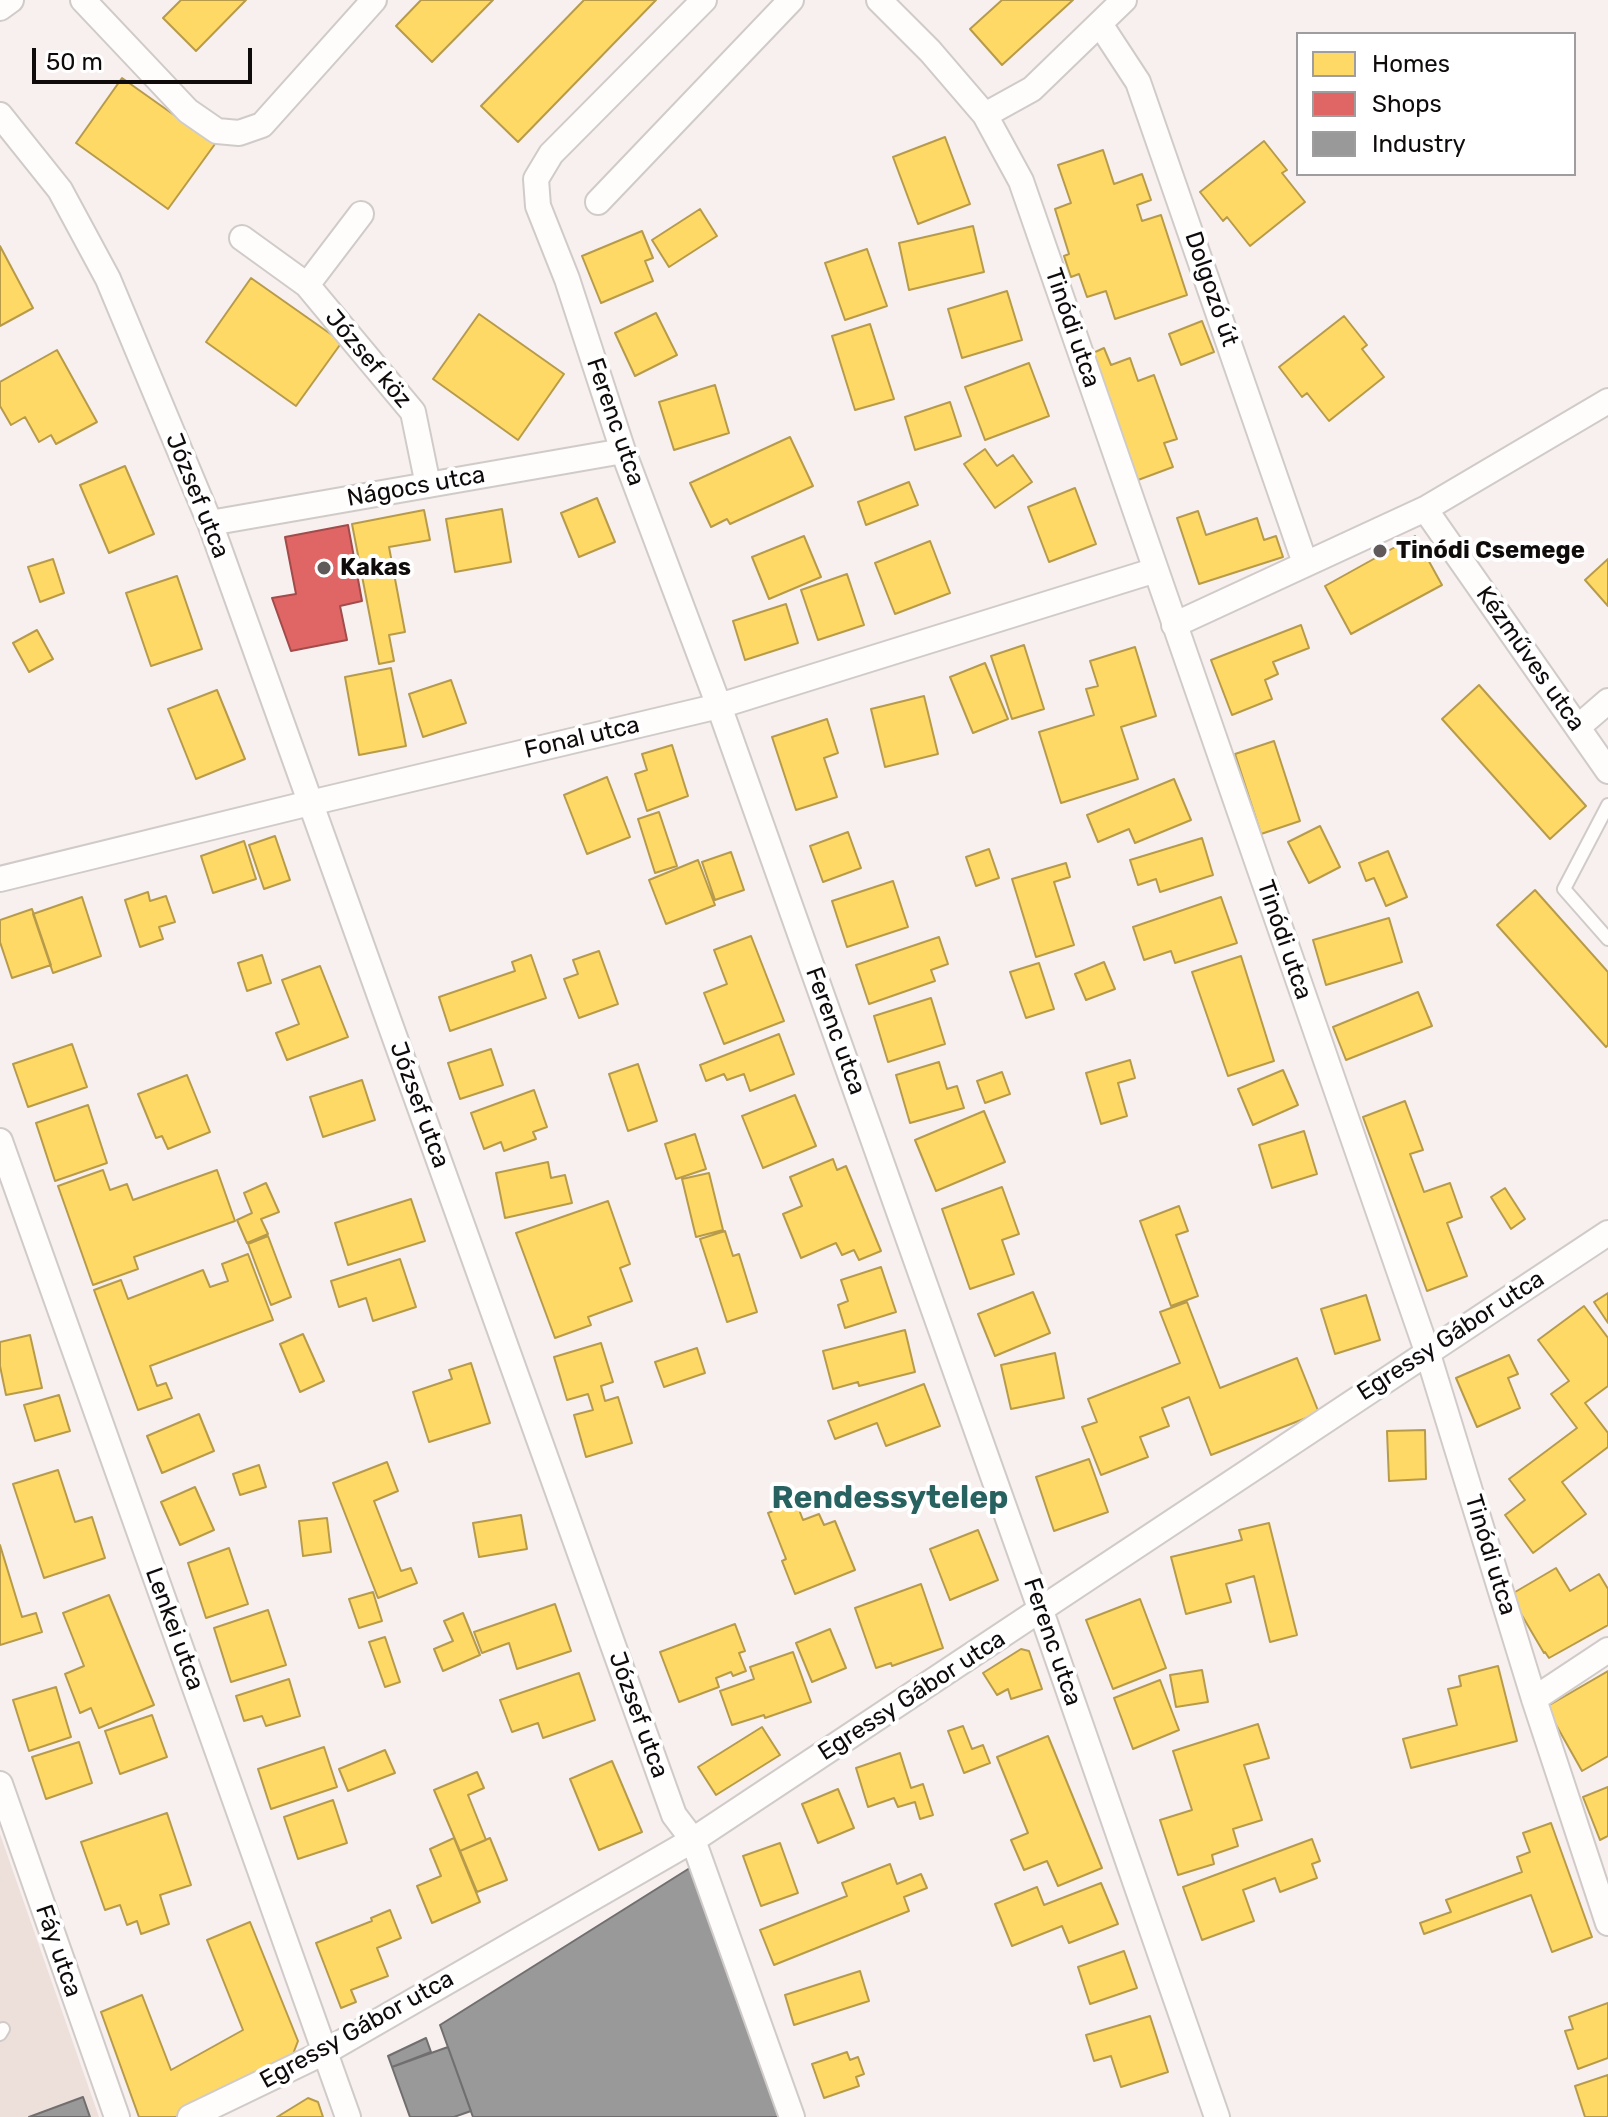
<!DOCTYPE html>
<meta charset="utf-8">
<style>
body{margin:0}
#map{position:relative;width:1608px;height:2117px;overflow:hidden;background:#f7f0ee;font-family:Rubik,sans-serif}
canvas{display:block}
.legend{position:absolute;left:1296px;top:32px;width:280px;height:144px;box-sizing:border-box;background:#fff;border:2px solid #9f9d9d;margin:0;padding:10px 14px;list-style:none;font-size:24px;color:#0f0b0a}
.legend li{display:flex;align-items:center;gap:16px;height:40px}
.legend b{width:40px;border:2px solid #9f9d9d}
.scale{position:absolute;left:32px;top:48px;width:220px;height:36px;box-sizing:border-box;border:4px solid #0f0b0a;border-top:0;padding-left:10px;font-size:24px;line-height:28px;white-space:nowrap;color:#0f0b0a;-webkit-text-stroke:6px #fff;paint-order:stroke}
</style>
<div id="map">
<canvas width="1608" height="2117"></canvas>
<ul class="legend">
<li><b style="height:22px;background:#ffd966"></b>Homes</li>
<li><b style="height:22px;background:#e06666"></b>Shops</li>
<li><b style="height:22px;background:#999"></b>Industry</li>
</ul>
<div class="scale">50 m</div>
</div>
<script>
const context = document.querySelector('canvas').getContext('2d');
context.lineJoin = 'round';
function paint(path, color) { context.fillStyle = color; context.fill(path, 'evenodd'); }
function stroke(path, color, width, dash) { context.strokeStyle = color; context.lineWidth = width; context.lineCap = dash ? 'butt' : 'round'; context.setLineDash(dash || []); context.stroke(path); }
function label(font, color, halo, rows, align = 'center') {
  context.font = font + ' Rubik,sans-serif'; context.lineWidth = 8; context.setLineDash([]); context.textBaseline = 'middle'; context.strokeStyle = halo; context.fillStyle = color; for (const [text, x, y, turn = 0] of rows) {
    context.save(); context.translate(x, y); context.rotate((+turn || 0) * Math.PI / 180); context.textAlign = isNaN(turn) ? turn : align; if (halo) context.strokeText(text, 0, 0); context.fillText(text, 0, 0); context.restore();
  }
}
const built = new Path2D(`
 M0 1834 99 2117H0Z`);
const homes = new Path2D(`
 M181 0H246L196 51 163 18Z
 M421 0H493L432 62 396 26Z
 M584 0H656L518 142 481 106Z
 M1002 0H1073L1002 65 970 29Z
 M122 78 215 144 168 209 76 143Z
 M945 137 970 204 918 224 893 157Z
 M1264 141 1287 170 1282 173 1305 202 1250 246 1227 217 1223 221 1200 192Z
 M1103 150 1114 184 1142 174 1151 200 1137 205 1142 221 1161 215 1187 295 1115 319 1106 291 1087 297 1079 274 1071 277 1064 256 1069 254 1055 209 1071 203 1058 165Z
 M700 209 717 236 669 267 652 240Z
 M973 226 984 272 909 290 899 243Z
 M642 231 653 258 645 261 653 281 601 303 582 256Z
 M0 246 33 308 0 326Z
 M867 249 887 306 845 320 825 263Z
 M251 278 342 342 296 406 206 342Z
 M1007 291 1022 340 962 358 948 309Z
 M656 313 677 355 635 376 615 333Z
 M479 314 564 374 518 440 433 379Z
 M1344 316 1367 345 1362 349 1384 377 1329 421 1307 393 1302 397 1279 367Z
 M1202 321 1214 352 1181 365 1169 334Z
 M870 324 894 399 855 410 832 336Z
 M1104 348 1111 365 1130 358 1138 381 1154 375 1177 439 1164 443 1173 467 1138 480 1093 353Z
 M57 350 97 422 56 444 51 435 39 442 25 417 11 425 0 406V382Z
 M1029 363 1049 416 985 440 965 387Z
 M715 385 729 433 674 450 659 402Z
 M950 402 961 436 915 450 905 417Z
 M790 437 813 486 730 524 727 519 711 527 690 483Z
 M985 449 997 466 1013 455 1032 482 995 508 964 464Z
 M125 466 154 534 109 553 80 485Z
 M909 482 918 505 866 525 858 502Z
 M1075 488 1096 544 1049 562 1028 507Z
 M597 498 615 542 579 557 561 513Z
 M502 509 511 562 455 572 446 519Z
 M424 510 430 540 389 547 405 632 389 635 394 661 379 664 352 524Z
 M1198 511 1206 535 1257 518 1264 540 1276 536 1283 557 1199 584 1177 518Z
 M804 536 821 577 769 599 752 557Z
 M1415 536 1442 585 1351 634 1325 586Z
 M930 541 950 593 895 614 875 563Z
 M53 559 64 593 40 602 28 567Z
 M1608 559V606L1585 580Z
 M847 574 864 625 818 640 801 590Z
 M177 576 202 649 151 666 126 593Z
 M786 604 798 643 745 660 733 621Z
 M1301 625 1309 648 1273 662 1278 674 1265 680 1272 699 1232 715 1211 660Z
 M37 630 53 659 29 672 13 643Z
 M1024 645 1044 709 1012 719 991 656Z
 M1135 647 1156 716 1121 727 1138 779 1061 803 1039 732 1094 715 1086 689 1098 686 1090 661Z
 M985 663 1008 719 973 733 950 677Z
 M391 668 406 746 359 755 345 677Z
 M451 680 466 723 423 737 409 694Z
 M1479 685 1586 806 1550 839 1442 719Z
 M217 690 245 759 196 779 168 709Z
 M924 696 938 754 885 767 871 709Z
 M827 719 838 753 824 758 837 797 796 810 772 737Z
 M1274 741 1300 821 1261 834 1235 754Z
 M672 745 688 796 647 811 635 774 647 770 642 754Z
 M607 777 630 837 587 854 564 795Z
 M1174 779 1191 820 1135 843 1129 829 1098 842 1087 815Z
 M659 812 677 866 655 873 638 819Z
 M1320 826 1340 867 1309 883 1288 842Z
 M848 832 861 868 823 882 810 846Z
 M275 836 290 880 264 889 249 845Z
 M1202 838 1213 875 1160 892 1156 879 1138 885 1130 860Z
 M244 841 256 879 213 893 201 856Z
 M989 849 999 878 976 886 966 857Z
 M1388 851 1407 897 1386 906 1374 878 1366 881 1359 863Z
 M731 852 744 890 715 900 702 862Z
 M698 860 715 905 666 924 649 880Z
 M1066 863 1070 877 1054 882 1074 945 1036 957 1012 879Z
 M893 881 908 927 847 947 832 901Z
 M1535 890 1608 972V1045L1606 1047 1497 925Z
 M148 892 150 901 166 896 175 922 159 927 163 939 140 947 125 900Z
 M82 897 101 956 53 973 33 914Z
 M1221 897 1237 943 1175 963 1171 951 1144 960 1133 927Z
 M32 909 51 965 12 978 0 942V920Z
 M1389 918 1402 962 1326 985 1313 940Z
 M751 936 784 1021 724 1044 704 993 727 984 714 950Z
 M939 937 948 964 931 970 935 981 869 1004 856 965Z
 M599 951 618 1004 579 1018 564 979 578 974 573 960Z
 M262 955 271 983 247 991 238 963Z
 M531 955 546 998 450 1031 439 997 515 971 512 962Z
 M1241 956 1274 1061 1228 1076 1192 972Z
 M1104 962 1115 989 1086 1000 1075 974Z
 M1039 963 1054 1009 1026 1018 1010 972Z
 M320 966 348 1037 287 1060 276 1033 299 1024 282 980Z
 M1418 992 1432 1026 1346 1060 1333 1027Z
 M931 998 945 1044 888 1062 874 1016Z
 M779 1034 794 1074 750 1091 744 1074 727 1080 724 1074 706 1081 700 1065Z
 M72 1044 87 1087 28 1107 13 1064Z
 M491 1049 503 1085 460 1099 448 1063Z
 M1130 1060 1135 1078 1118 1083 1127 1116 1101 1124 1086 1073Z
 M939 1062 947 1089 957 1086 964 1108 910 1123 896 1075Z
 M638 1064 657 1121 628 1131 609 1074Z
 M1283 1070 1298 1105 1253 1125 1238 1089Z
 M1002 1072 1010 1094 985 1103 977 1081Z
 M187 1075 210 1132 168 1149 162 1136 156 1138 138 1094Z
 M362 1080 375 1120 323 1137 310 1097Z
 M534 1090 547 1127 533 1132 536 1139 504 1151 501 1142 484 1149 471 1113Z
 M795 1095 816 1146 763 1168 742 1116Z
 M1405 1101 1423 1150 1410 1154 1424 1192 1450 1183 1462 1217 1447 1223 1467 1276 1427 1291 1363 1117Z
 M88 1105 107 1163 55 1181 36 1123Z
 M984 1111 1005 1162 936 1191 915 1140Z
 M1304 1131 1317 1174 1272 1188 1259 1145Z
 M695 1134 706 1169 676 1179 665 1144Z
 M833 1159 837 1170 846 1166 881 1251 859 1260 854 1250 842 1255 836 1243 801 1258 783 1214 802 1206 790 1177Z
 M548 1162 551 1178 565 1175 572 1203 505 1218 496 1173Z
 M103 1170 110 1190 127 1184 133 1200 217 1170 235 1221 134 1257 138 1269 93 1285 58 1186Z
 M709 1173 723 1230 696 1237 682 1179Z
 M266 1183 279 1212 261 1219 268 1234 247 1243 237 1220 252 1213 244 1193Z
 M1002 1187 1019 1234 1002 1240 1014 1274 970 1289 942 1209Z
 M1505 1188 1525 1219 1511 1229 1491 1197Z
 M411 1199 425 1241 348 1265 335 1223Z
 M608 1201 630 1264 620 1268 632 1301 588 1317 591 1325 555 1338 516 1233Z
 M1179 1206 1188 1231 1176 1235 1198 1296 1171 1306 1140 1221Z
 M725 1231 733 1256 739 1254 757 1312 727 1322 700 1239Z
 M268 1236 291 1297 271 1305 248 1244Z
 M248 1254 273 1320 150 1366 157 1386 166 1383 172 1398 138 1410 94 1290 121 1280 128 1299 203 1270 210 1287 228 1281 222 1264Z
 M400 1259 416 1307 373 1321 366 1298 339 1307 331 1281Z
 M881 1267 896 1312 845 1328 838 1305 848 1301 841 1280Z
 M1033 1292 1050 1333 995 1356 978 1314Z
 M1608 1293V1323L1594 1302Z
 M1366 1295 1380 1340 1335 1354 1321 1309Z
 M1187 1302 1220 1388 1297 1358 1319 1413 1211 1455 1189 1397 1162 1408 1169 1426 1140 1437 1148 1457 1101 1475 1082 1427 1097 1422 1088 1399 1180 1363 1160 1312Z
 M1584 1306 1608 1338V1386L1585 1403 1608 1433V1447L1562 1482 1586 1514 1533 1553 1505 1515 1525 1500 1509 1479 1577 1428 1551 1394 1569 1381 1538 1340Z
 M905 1330 915 1372 859 1386 858 1382 833 1389 823 1351Z
 M303 1334 324 1381 300 1392 280 1344Z
 M30 1335 42 1388 6 1395 0 1366V1342Z
 M601 1343 613 1382 601 1386 605 1401 618 1397 632 1443 586 1457 574 1415 593 1410 588 1394 567 1400 554 1357Z
 M697 1348 705 1373 664 1387 655 1362Z
 M1055 1353 1064 1398 1011 1409 1001 1365Z
 M1509 1355 1518 1374 1508 1378 1520 1408 1477 1427 1456 1378Z
 M471 1363 490 1423 429 1442 413 1392 452 1379 449 1370Z
 M924 1384 940 1426 886 1446 877 1423 835 1439 828 1421Z
 M59 1395 70 1431 35 1441 24 1405Z
 M199 1414 214 1451 162 1473 147 1436Z
 M1425 1430 1426 1479 1389 1481 1387 1431Z
 M1089 1459 1108 1512 1054 1531 1036 1477Z
 M387 1462 398 1491 374 1501 401 1571 411 1568 417 1583 378 1598 333 1483Z
 M259 1465 266 1487 240 1495 233 1474Z
 M58 1470 75 1522 92 1517 105 1558 44 1578 13 1484Z
 M195 1487 214 1530 180 1545 161 1502Z
 M796 1502 803 1520 819 1514 824 1525 835 1521 855 1570 795 1594 782 1561 786 1559 768 1513Z
 M521 1515 527 1549 479 1557 473 1523Z
 M327 1518 331 1552 303 1556 299 1521Z
 M1269 1523 1297 1635 1270 1642 1254 1576 1226 1584 1231 1602 1186 1614 1171 1557 1242 1540 1239 1530Z
 M978 1530 998 1580 950 1600 930 1549Z
 M0 1545 22 1617 36 1613 42 1632 0 1645Z
 M229 1548 248 1604 206 1618 188 1563Z
 M1556 1568 1570 1591 1599 1574 1608 1589V1625L1549 1658 1545 1652 1544 1653 1510 1595Z
 M921 1584 943 1648 892 1666 891 1663 876 1668 855 1608Z
 M373 1592 382 1621 359 1628 349 1599Z
 M109 1595 154 1705 99 1728 91 1708 80 1713 65 1674 84 1666 63 1613Z
 M1140 1599 1166 1668 1113 1689 1086 1620Z
 M555 1604 571 1651 517 1669 509 1643 482 1653 474 1632Z
 M268 1610 286 1665 231 1682 214 1628Z
 M463 1613 480 1655 443 1671 434 1649 453 1641 444 1621Z
 M735 1624 745 1651 739 1653 746 1671 733 1676 731 1672 716 1678 719 1687 679 1702 660 1652Z
 M830 1629 846 1668 812 1682 796 1643Z
 M385 1637 400 1682 385 1687 369 1642Z
 M1021 1649 1029 1651 1042 1689 1011 1699 1008 1689 997 1695 983 1673Z
 M793 1652 811 1702 765 1718 764 1715 732 1725 720 1691 754 1679 750 1667Z
 M1498 1666 1517 1741 1411 1768 1403 1739 1457 1725 1448 1689 1461 1686 1459 1676Z
 M1202 1670 1208 1702 1176 1707 1170 1675Z
 M1608 1671V1756L1582 1771 1546 1707Z
 M579 1673 595 1720 543 1738 538 1723 512 1732 500 1700Z
 M289 1679 300 1716 266 1726 262 1716 244 1721 236 1696Z
 M1160 1680 1179 1730 1133 1749 1114 1698Z
 M56 1687 71 1737 29 1751 13 1700Z
 M152 1715 167 1757 120 1774 105 1731Z
 M1258 1724 1269 1758 1244 1765 1262 1820 1233 1829 1238 1846 1212 1855 1214 1864 1178 1875 1160 1820 1192 1810 1173 1751Z
 M963 1726 972 1749 983 1745 990 1763 964 1773 948 1731Z
 M762 1727 780 1755 716 1795 698 1767Z
 M1048 1736 1102 1868 1058 1886 1047 1861 1024 1870 1011 1840 1028 1833 997 1757Z
 M79 1742 92 1783 46 1799 32 1757Z
 M324 1747 337 1787 271 1809 258 1769Z
 M385 1750 395 1773 348 1791 339 1769Z
 M900 1753 911 1788 923 1784 933 1815 920 1819 915 1802 898 1807 894 1798 868 1807 856 1768Z
 M612 1761 642 1832 599 1850 570 1779Z
 M477 1772 484 1788 468 1795 486 1840 460 1851 434 1790Z
 M1608 1787V1836L1600 1840 1583 1797Z
 M838 1789 854 1828 818 1843 802 1804Z
 M333 1800 347 1843 298 1859 284 1817Z
 M167 1813 191 1885 160 1895 169 1924 141 1934 137 1921 127 1925 120 1905 105 1910 81 1842Z
 M1551 1823 1592 1937 1552 1952 1531 1895 1424 1934 1420 1923 1451 1912 1446 1900 1522 1872 1517 1857 1530 1852 1523 1833Z
 M454 1838 480 1902 432 1923 417 1886 441 1876 430 1849Z
 M490 1838 507 1880 477 1892 460 1851Z
 M1312 1839 1320 1861 1312 1864 1317 1878 1280 1892 1275 1878 1243 1890 1254 1921 1202 1940 1183 1887Z
 M780 1843 798 1893 761 1906 743 1856Z
 M890 1864 897 1884 921 1874 927 1888 904 1897 909 1911 774 1965 760 1930 847 1896 842 1883Z
 M1101 1883 1118 1924 1069 1943 1062 1926 1012 1946 995 1904 1037 1887 1044 1905Z
 M390 1910 401 1938 377 1948 388 1976 351 1990 356 2002 341 2008 316 1943 372 1921 371 1918Z
 M250 1922 298 2041 293 2054 176 2117H139L101 2012 142 1995 171 2070 243 2030 207 1940Z
 M1124 1951 1137 1988 1090 2004 1078 1967Z
 M860 1971 869 2001 794 2025 785 1995Z
 M1608 2003V2058L1578 2069 1565 2031 1573 2029 1569 2017Z
 M1150 2016 1168 2072 1121 2087 1111 2056 1094 2061 1086 2035Z
 M847 2052 850 2060 858 2057 864 2074 856 2077 859 2086 824 2098 812 2064Z
 M1608 2075V2117H1585L1575 2086Z
 M308 2098 318 2102 323 2117H277Z`);
const shops = new Path2D(`
 M348 525 362 601 340 606 347 640 291 651 272 598 296 594 285 537Z`);
const industry = new Path2D(`
 M693 1866 784 2117H473L440 2025Z
 M426 2038 431 2052 392 2067 388 2056Z
 M448 2047 471 2111 454 2117H410L392 2067Z
 M83 2097 90 2117H29Z`);
const service = new Path2D(`
 M1608 805 1564 889 1608 939
 M0 2034 3 2029`);
const minor = new Path2D(`
 M83 0 188 111 217 131 239 133 262 125 374 0
 M704 0 551 154 536 179 538 206 567 279 623 451 719 706 1041 1611 1217 2117
 M879 0 930 51 985 115 1021 181 1427 1351 1534 1699 1608 1923
 M0 8 11 0
 M1100 24 1138 82 1305 563
 M0 115 60 190 108 279 210 523 674 1815 693 1840 792 2117
 M985 115 1032 89 1124 0
 M598 202 791 0
 M242 238 307 285 413 412 428 485
 M307 285 361 214
 M1425 509 1608 771
 M210 523 623 451
 M1174 625 1425 509 1608 401
 M1578 727 1608 701
 M0 879 310 803 719 706 1156 570
 M0 1141 348 2117
 M1534 1699 1608 1650
 M0 1784 117 2117
 M190 2117 325 2052 693 1840 1608 1233`);
const markers = [
 [1380,551,8,"#605b5a"],
 [324,568,8,"#605b5a"]
];
const streetNames = [
 ["Dolgozó út",1211,289,71],
 ["Tinódi utca",1072,328,71],
 ["József köz",368,359,50],
 ["Ferenc utca",615,422,71],
 ["Nágocs utca",416,487,-10],
 ["József utca",197,496,68],
 ["Kézműves utca",1530,659,55],
 ["Fonal utca",582,738,-13],
 ["Tinódi utca",1284,940,71],
 ["Ferenc utca",835,1031,70],
 ["József utca",419,1105,70],
 ["Egressy Gábor utca",1451,1336,-33],
 ["Tinódi utca",1490,1555,73],
 ["Lenkei utca",174,1629,70],
 ["Ferenc utca",1052,1642,71],
 ["Egressy Gábor utca",912,1696,-33],
 ["József utca",638,1715,70],
 ["Fáy utca",58,1951,71],
 ["Egressy Gábor utca",357,2030,-29]
];
const poiNames = [
 ["Tinódi Csemege",1396,551],
 ["Kakas",340,568]
];
const districtNames = [
 ["Rendessytelep",890,1499]
];
paint(built, '#eddfd9');
paint(homes, '#ffd966');
stroke(homes, '#b79b4a', 2);
paint(shops, '#e06666');
stroke(shops, '#a14b4a', 2);
paint(industry, '#999');
stroke(industry, '#706e6e', 2);
stroke(service, '#d0cbc9', 16);
stroke(minor, '#d0cbc9', 28);
stroke(service, '#fefdfc', 12);
stroke(minor, '#fefdfc', 24);
for (const [x, y, r, color] of markers) { const dot = new Path2D(); dot.arc(x, y, r, 0, 2 * Math.PI); context.fillStyle = color; context.fill(dot); stroke(dot, '#fff', 3); }
label('24px', '#0f0b0a', '#fff', streetNames);
label('bold 24px', '#0f0b0a', '#fff', poiNames, 'left');
label('bold 32px', '#286260', '#fff', districtNames);
</script>
